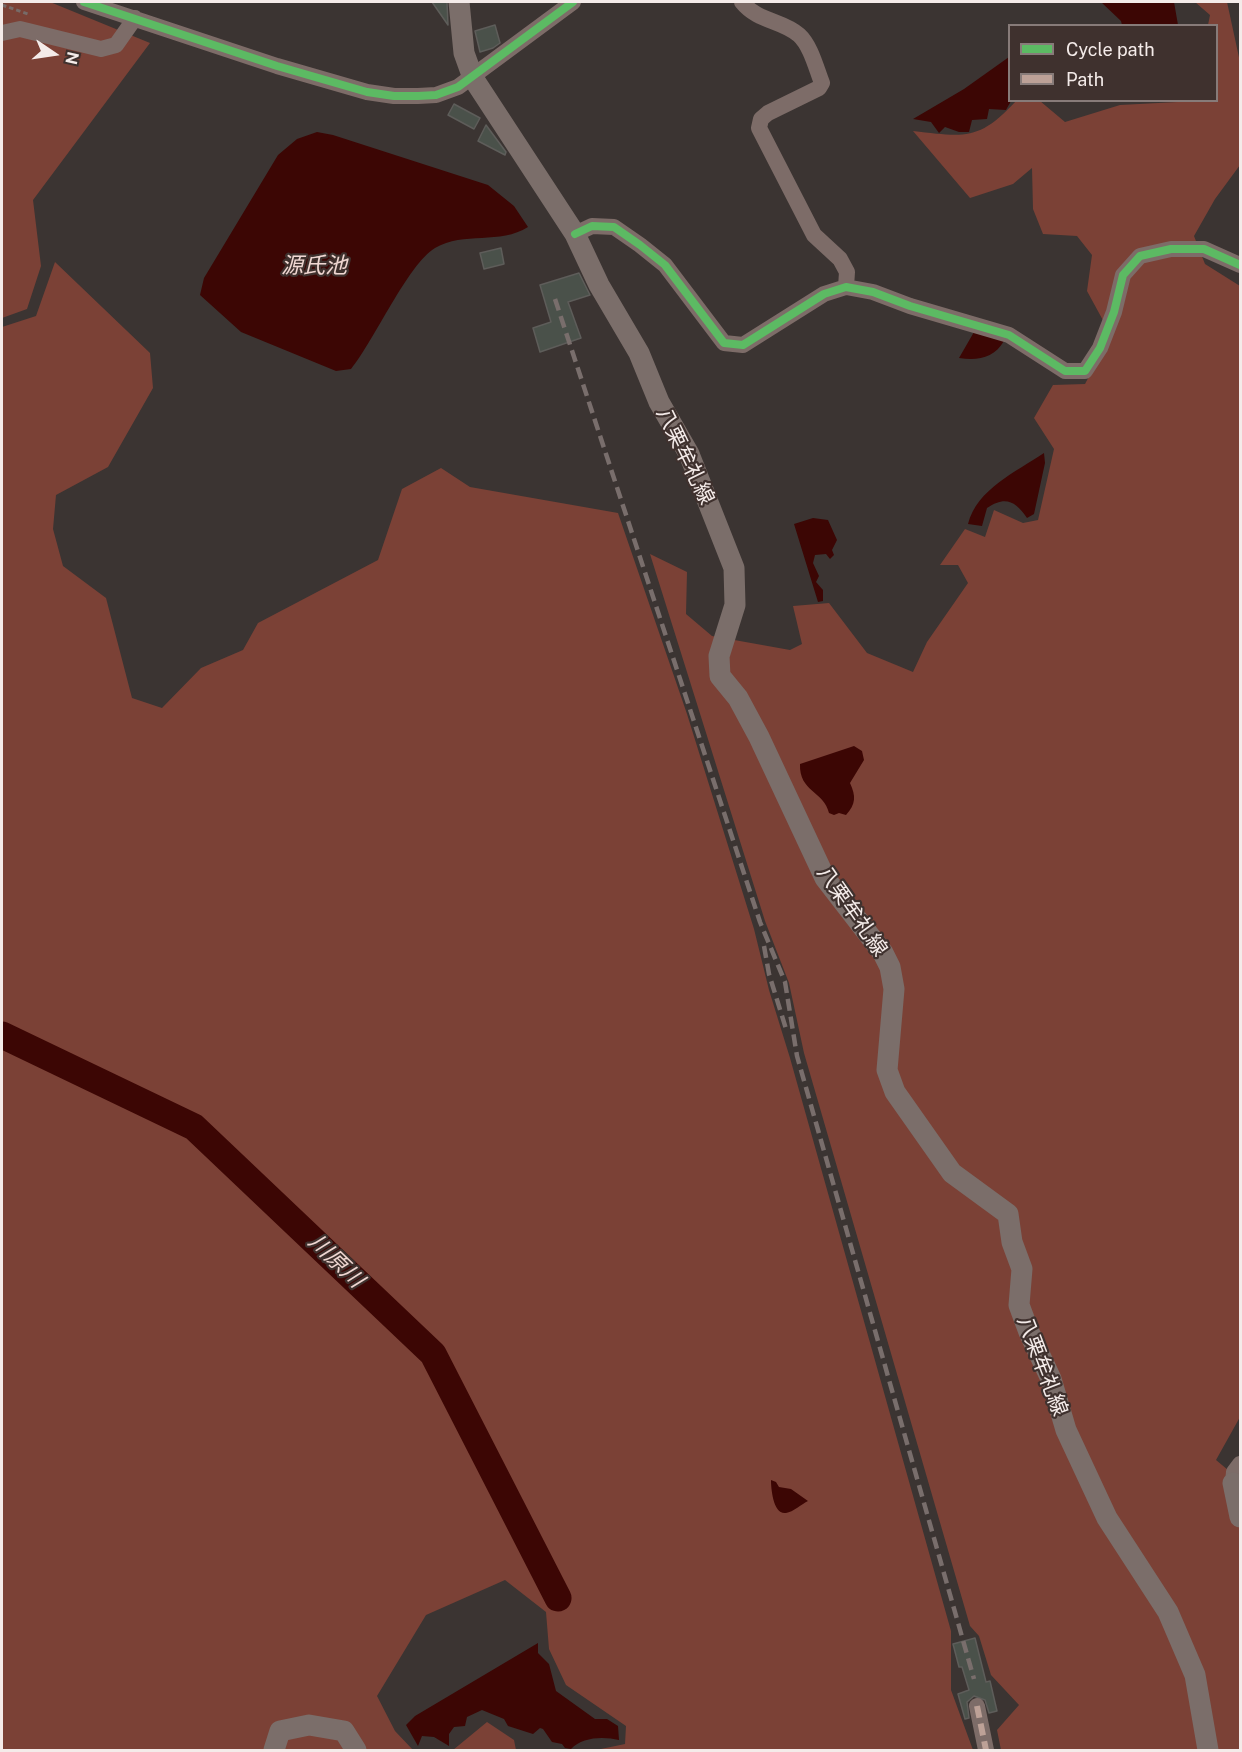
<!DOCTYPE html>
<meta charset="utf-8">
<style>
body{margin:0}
#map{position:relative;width:1242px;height:1752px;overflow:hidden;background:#3b3432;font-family:"Public Sans",sans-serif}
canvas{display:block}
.frame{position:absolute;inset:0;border:3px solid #f4ebe9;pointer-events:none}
.legend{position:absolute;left:1008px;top:24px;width:210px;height:78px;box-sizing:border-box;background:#3f312e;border:2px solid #877b79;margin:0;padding:8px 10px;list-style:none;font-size:18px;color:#f4ebe9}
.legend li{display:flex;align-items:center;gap:12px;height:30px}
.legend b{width:30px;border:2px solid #877b79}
.north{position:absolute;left:24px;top:24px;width:60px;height:60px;-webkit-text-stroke:4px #3f312e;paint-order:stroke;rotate:103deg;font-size:16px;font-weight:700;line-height:24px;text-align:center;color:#f4ebe9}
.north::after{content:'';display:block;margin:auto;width:21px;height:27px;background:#f4ebe9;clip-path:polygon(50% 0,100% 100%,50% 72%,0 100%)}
</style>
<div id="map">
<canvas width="1242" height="1752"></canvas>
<div class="frame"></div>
<ul class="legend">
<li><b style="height:8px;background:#5cba63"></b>Cycle path</li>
<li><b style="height:8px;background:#bda197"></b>Path</li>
</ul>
<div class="north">N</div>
</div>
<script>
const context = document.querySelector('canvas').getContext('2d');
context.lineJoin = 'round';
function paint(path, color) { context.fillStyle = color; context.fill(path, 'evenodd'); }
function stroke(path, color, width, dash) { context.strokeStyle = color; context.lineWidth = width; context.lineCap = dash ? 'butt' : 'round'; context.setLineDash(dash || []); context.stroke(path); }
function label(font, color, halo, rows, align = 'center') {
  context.font = font + ' "Public Sans","Noto Sans JP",sans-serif'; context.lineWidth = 4.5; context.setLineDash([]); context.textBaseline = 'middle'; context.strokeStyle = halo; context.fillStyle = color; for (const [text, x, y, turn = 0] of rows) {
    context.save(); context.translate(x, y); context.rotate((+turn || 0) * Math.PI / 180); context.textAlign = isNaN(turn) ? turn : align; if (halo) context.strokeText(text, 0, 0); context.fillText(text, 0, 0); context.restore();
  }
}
const green = new Path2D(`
 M2 2H50L150 43 33 200 41 266 27 309 2 318Z
 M1195 2H1227L1240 62V165L1215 199 1194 236 1205 264 1240 286V1417L1216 1460 1240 1480V1750H1001L997 1730 1019 1705 991 1675 979 1636 970 1626 804 1053 789 983 765 921 650 554 687 572 686 614 712 636 790 650 802 644 793 606 829 603 867 653 913 672 927 642 968 583 958 565H940L965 529 985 537 994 510 1023 523 1038 520 1054 449 1034 418 1053 385 1085 384 1111 335 1087 291 1092 255 1077 236 1043 234 1033 209 1032 168 1013 184 970 198 913 131C965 137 979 141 1016 101H1040L1065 122 1120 105 1216 100V26L1208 25 1210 15Z
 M55 262 150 353 153 388 108 467 56 495 53 529 63 566 106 598 132 698 162 708 201 668 243 650 258 623 378 560 402 489 441 468 470 487 618 513 687 714 754 929 769 990 790 1058 951 1631V1690L973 1750H596L625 1744 626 1726 566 1685 549 1649 546 1612 505 1580 426 1615 377 1696 395 1731 413 1750H2V327L36 316Z
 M487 1722 514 1740 516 1750H453Z`);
const water = new Path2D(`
 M1101 2H1174L1178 25H1122L1121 21Z
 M1009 57 1011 101 1006 110 989 109 987 119 972 120 969 132H959L945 127 939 133 931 122 913 119 964 89Z
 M317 132 333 135 488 185 514 206 528 227C500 245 464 231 435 248 408 264 374 341 351 369L336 371 241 332 200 295 204 278 278 155 297 139Z
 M974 332 1004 341C994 358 978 361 959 358Z
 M1044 453 1045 463 1034 514 1027 518C1016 502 1006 495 987 508L982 526 968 524C977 489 1016 472 1044 453Z
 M813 518 828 520 837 540 832 550 834 555 830 559 826 554 815 555 813 563 819 576 816 582 823 590V601L818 602 794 524Z
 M854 746 862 751 864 760 850 783C856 796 856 804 846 815L839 813 834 815 829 813C824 791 799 792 800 764Z
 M771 1480 776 1482 779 1487 791 1489 808 1501C802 1504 793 1512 786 1513 773 1515 771 1488 771 1480Z
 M538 1643V1653L549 1664 556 1691 595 1719H607L618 1726 619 1740C603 1736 582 1737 571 1749L565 1748 562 1744 552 1742 543 1729 540 1728 533 1734 508 1726 504 1719 482 1710 467 1717 465 1726 454 1727 449 1734V1746L434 1737 422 1736 418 1746 406 1725 415 1716Z`);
const river = new Path2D(`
 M2 1035 194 1127 433 1354 558 1598`);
const building = new Path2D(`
 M432 2H447L448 25Z
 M495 25 500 43 493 48 480 52 475 31Z
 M454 104 480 118 474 129 448 115Z
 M486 125 506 152 505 155 478 141Z
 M501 248 504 264 484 269 480 253Z
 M579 273 590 295 568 302 581 338 540 352 533 328 551 322 540 285Z
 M975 1638 986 1682 990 1681 997 1711 989 1713 985 1700 974 1696 967 1702 969 1718 965 1719 958 1694 969 1690 962 1667H959L953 1644Z`);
const path = new Path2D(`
 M2 5 28 14`);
const minor = new Path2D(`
 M84 2 277 66 367 92 394 96H418L436 95 458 87 573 2
 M742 2C758 22 782 20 799 35 811 46 816 68 822 83L819 88 768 113 761 119 759 128 814 235 840 259 847 272 846 287
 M2 33 20 29 101 49 116 45 135 18
 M575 234 592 226 614 227 640 245 665 265 724 343 743 345 824 294 846 287 873 292 910 306 1009 335 1065 371H1085L1100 348 1114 312 1123 275 1140 256 1171 249H1204L1240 265
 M1233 1483 1234 1472 1240 1464
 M977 1706 986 1750`);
const major = new Path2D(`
 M459 2 464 53 473 78 575 234 599 285 639 353 659 402 689 454 734 568 735 605 719 656 720 676 738 698 759 737 825 878 883 953 890 967 894 989 887 1070 895 1092 952 1173 1008 1214 1012 1242 1022 1269 1019 1305 1029 1332 1051 1379 1066 1430 1107 1518 1168 1612 1195 1675 1208 1750
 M1233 1483 1240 1517
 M274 1750 280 1731 309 1725 344 1731 356 1750`);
const rail = new Path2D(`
 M555 299 760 922 785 982 797 1056 974 1679
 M764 946 769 974 787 1032`);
const quiet = new Path2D(`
 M977 1706 986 1750`);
const cycleway = new Path2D(`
 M84 2 277 66 367 92 394 96H418L436 95 458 87 573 2
 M575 234 592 226 614 227 640 245 665 265 724 343 743 345 824 294 846 287 873 292 910 306 1009 335 1065 371H1085L1100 348 1114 312 1123 275 1140 256 1171 249H1204L1240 265`);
const streetNames = [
 ["八栗牟礼線",685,456,64],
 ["八栗牟礼線",852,911,55],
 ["八栗牟礼線",1042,1366,69]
];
const waterNames = [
 ["源氏池",314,266],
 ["川原川",336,1261,44]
];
paint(green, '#7b4136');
paint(water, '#3c0604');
stroke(river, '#3c0604', 27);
paint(building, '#4a514a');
stroke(building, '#5e5d5a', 1.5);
stroke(path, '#776b68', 3, [4.5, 3]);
stroke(minor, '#7d6c68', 16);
stroke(major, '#7b6e6a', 21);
stroke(rail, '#796e6c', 4.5, [12, 6]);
stroke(quiet, '#bda197', 6, [12, 6]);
stroke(cycleway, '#5cba63', 8);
label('21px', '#f4ebe9', '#3f312e', streetNames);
label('italic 22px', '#f0d7d2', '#3f312e', waterNames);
</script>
